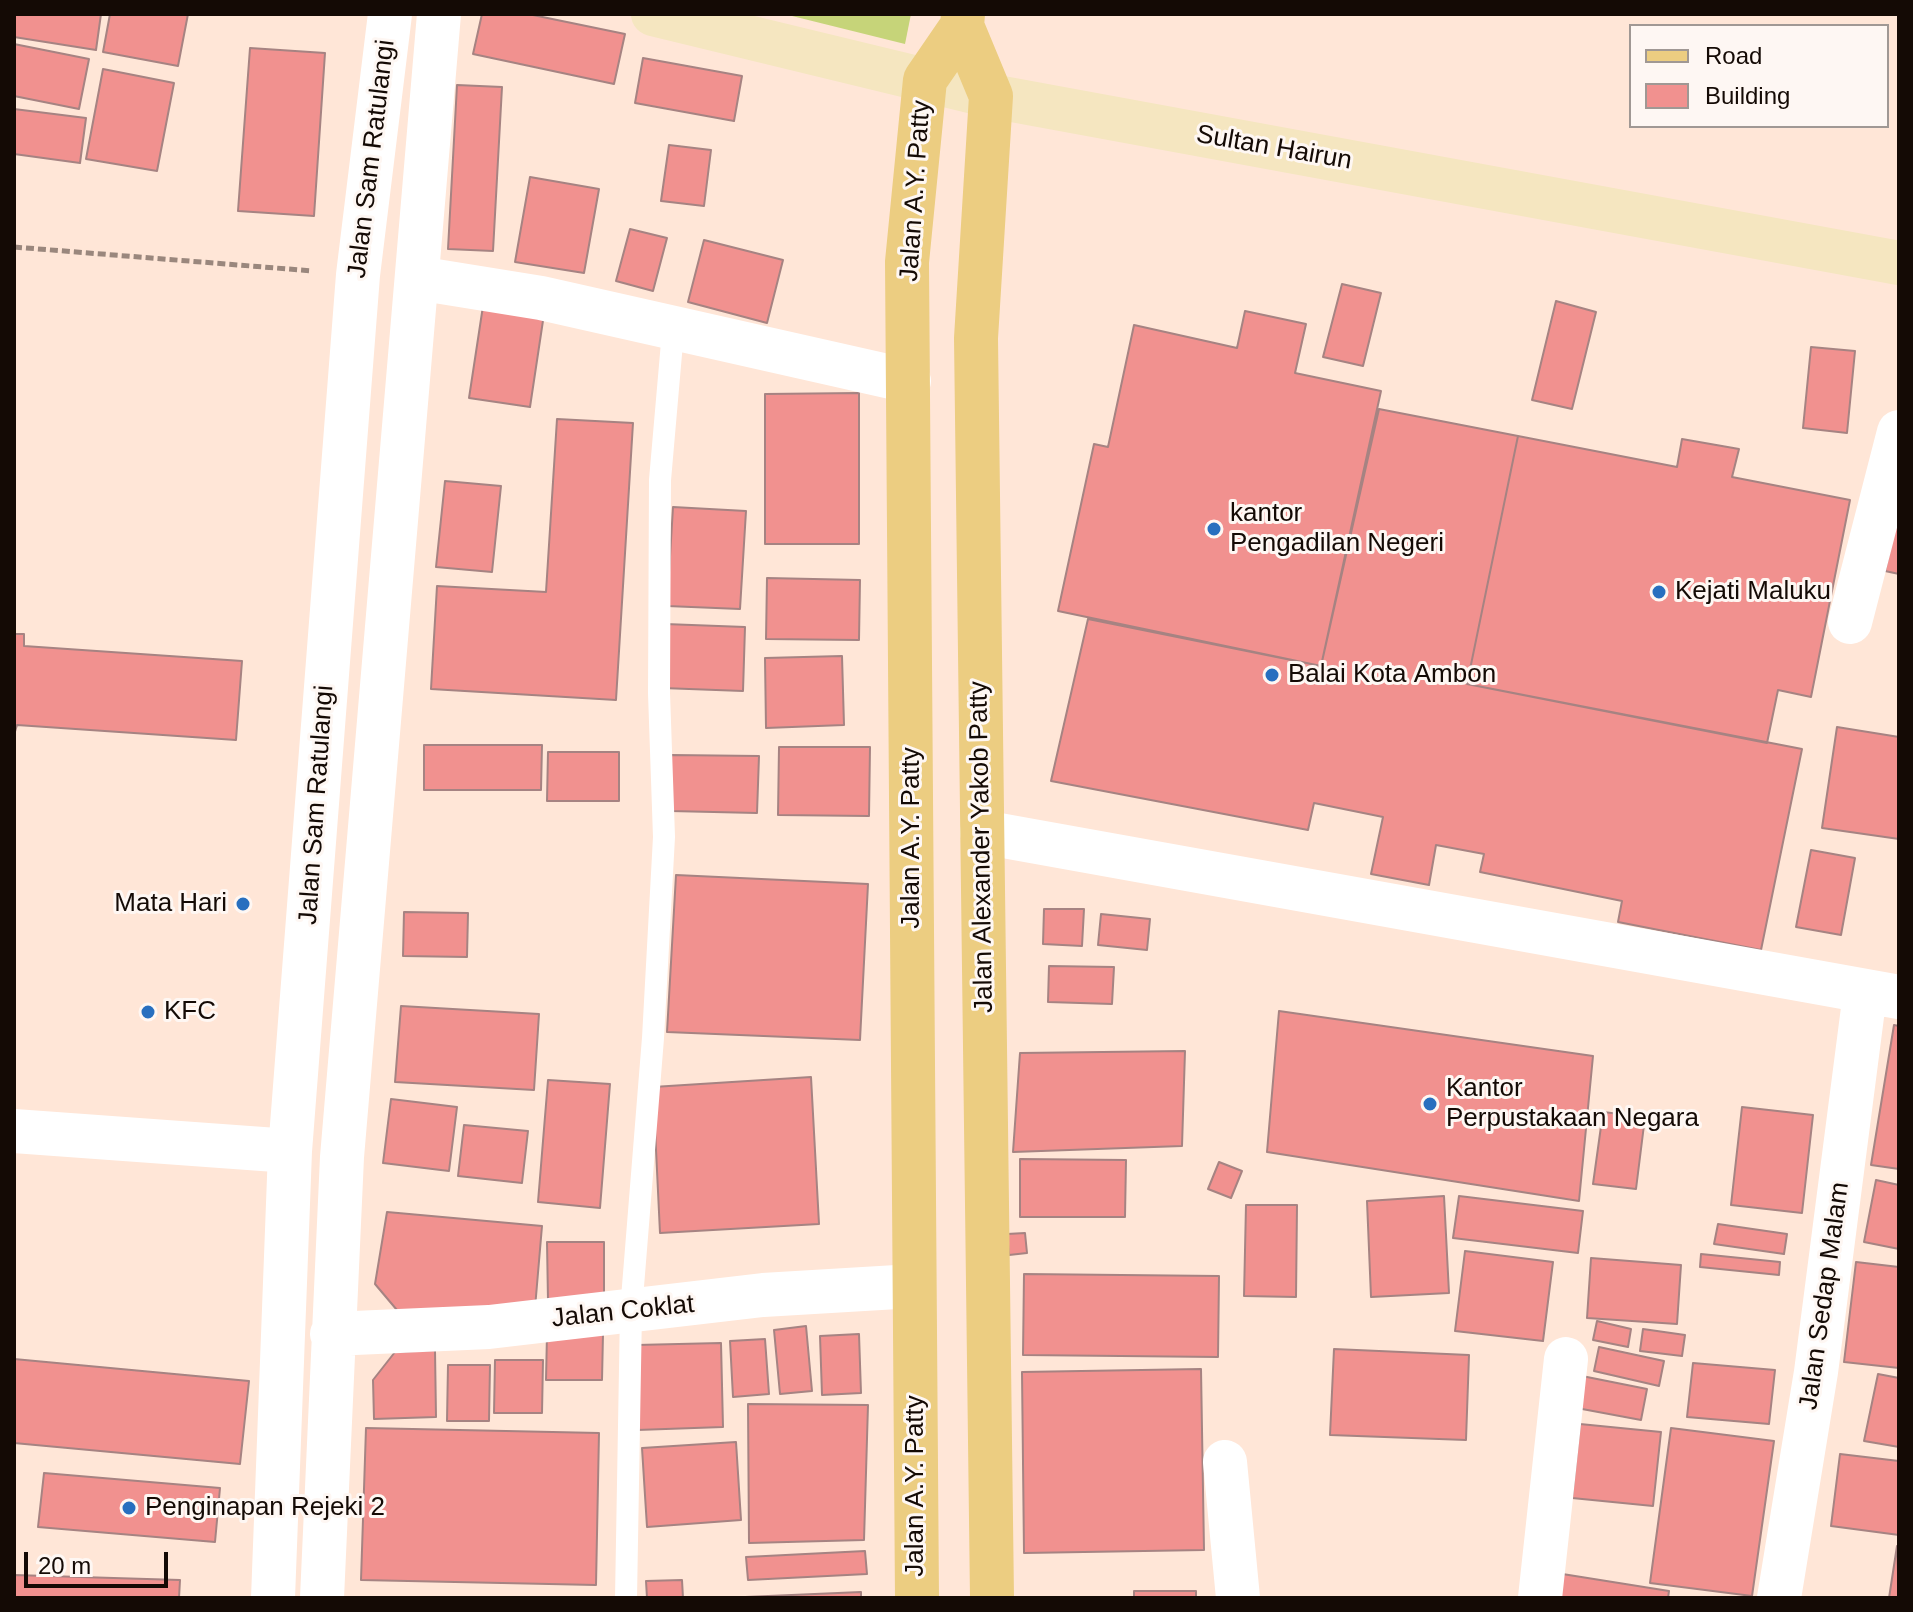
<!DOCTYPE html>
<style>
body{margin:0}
#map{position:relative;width:1913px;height:1612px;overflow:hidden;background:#ffe6d7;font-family:Arial,sans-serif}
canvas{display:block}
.frame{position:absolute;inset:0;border:16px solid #140a05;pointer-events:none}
.legend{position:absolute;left:1629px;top:24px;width:260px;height:104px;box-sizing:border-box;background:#fef7f3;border:2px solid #a09894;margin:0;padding:10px 14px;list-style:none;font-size:24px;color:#140a05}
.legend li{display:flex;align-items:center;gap:16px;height:40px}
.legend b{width:40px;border:2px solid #a09894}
.scale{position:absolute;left:24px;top:1552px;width:144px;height:36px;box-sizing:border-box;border:4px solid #140a05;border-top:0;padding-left:10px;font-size:24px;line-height:28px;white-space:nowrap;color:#140a05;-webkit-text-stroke:6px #fef7f3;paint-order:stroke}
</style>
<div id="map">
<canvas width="1913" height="1612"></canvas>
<div class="frame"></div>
<ul class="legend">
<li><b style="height:10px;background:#eccd81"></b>Road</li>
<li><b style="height:22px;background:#f1918f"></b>Building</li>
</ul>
<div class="scale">20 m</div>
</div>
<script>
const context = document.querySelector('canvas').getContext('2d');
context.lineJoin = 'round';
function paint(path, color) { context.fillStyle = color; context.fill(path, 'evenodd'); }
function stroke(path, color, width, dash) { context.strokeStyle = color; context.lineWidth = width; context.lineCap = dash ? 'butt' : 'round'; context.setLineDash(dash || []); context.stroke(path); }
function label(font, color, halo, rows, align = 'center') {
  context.font = font + ' Arial,sans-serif'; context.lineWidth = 6; context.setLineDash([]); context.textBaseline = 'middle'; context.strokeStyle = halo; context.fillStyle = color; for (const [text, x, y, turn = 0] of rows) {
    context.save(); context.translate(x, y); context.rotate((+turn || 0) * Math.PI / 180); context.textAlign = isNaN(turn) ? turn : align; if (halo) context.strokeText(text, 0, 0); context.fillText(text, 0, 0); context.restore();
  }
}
const green = new Path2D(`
 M784 14H911L905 44Z`);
const building = new Path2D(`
 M14 14H101L96 50 14 37Z
 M110 14H188L178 66 103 52Z
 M482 14H528L625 34 614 84 473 54Z
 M14 44 89 59 79 109 14 96Z
 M250 48 325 53 314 216 238 211Z
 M643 58 742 76 734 121 635 103Z
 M103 69 174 83 157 171 86 159Z
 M457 85 502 87 493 251 448 249Z
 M14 109 86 118 80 163 14 154Z
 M669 145 711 150 704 206 661 201Z
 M530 177 599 189 584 273 515 262Z
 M630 229 667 238 653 291 616 281Z
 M704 240 783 260 767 323 688 302Z
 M1342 284 1381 293 1363 366 1323 357Z
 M1556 301 1596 312 1572 409 1532 400Z
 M483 306 544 314 530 407 469 398Z
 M1245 311 1306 324 1295 373 1381 391 1321 666 1058 611 1094 444 1108 447 1134 325 1237 348Z
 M1811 347 1855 351 1847 433 1803 428Z
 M859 393V544H765V394Z
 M1379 409 1518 436 1467 684 1802 749 1761 950 1618 922 1622 901 1480 872 1484 854 1436 845 1429 885 1371 874 1383 817 1314 803 1308 830 1051 781 1088 619 1321 666Z
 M557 419 633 423 616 700 431 689 437 586 546 592Z
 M1518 436 1677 467 1682 439 1739 449 1732 477 1850 500 1811 697 1778 690 1767 743 1467 684Z
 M445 481 501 486 492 572 436 567Z
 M673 507 746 511 740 609 667 606Z
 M1896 522 1899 523V574L1885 571Z
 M767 578 860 580 859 640 766 639Z
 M665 624 745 627 743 691 662 688Z
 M14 634H24V646L242 661 236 740 17 725 14 735Z
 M842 656 844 725 766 728 765 658Z
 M1837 727 1899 737V839L1822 828Z
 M424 745H542L541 790H424Z
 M779 747H870L869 816 778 815Z
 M548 752H619V801H547Z
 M671 755 759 756 757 813 670 811Z
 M1811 850 1855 858 1841 935 1796 927Z
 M676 875 868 884 860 1040 667 1032Z
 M1044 909H1084L1082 946 1043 944Z
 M404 912 468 913 467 957 403 956Z
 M1101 914 1150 919 1147 950 1098 945Z
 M1049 966 1114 967 1112 1004 1048 1002Z
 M401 1006 539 1014 534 1090 395 1082Z
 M1279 1011 1593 1056 1579 1201 1267 1152Z
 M1894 1025 1899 1026V1169L1871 1165Z
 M1185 1051 1182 1146 1013 1152 1020 1053Z
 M811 1077 819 1224 660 1233 653 1087Z
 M548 1080 610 1084 600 1208 538 1202Z
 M391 1099 457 1107 449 1171 383 1163Z
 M1742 1107 1813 1115 1802 1213 1731 1205Z
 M1603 1112 1645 1117 1636 1189 1593 1184Z
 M464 1125 528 1131 522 1183 458 1176Z
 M1020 1159 1126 1160 1125 1217H1020Z
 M1219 1162 1242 1171 1231 1198 1208 1189Z
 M1876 1180 1899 1185V1249L1864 1242Z
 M1444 1196 1449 1293 1371 1297 1367 1201Z
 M1459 1196 1583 1211 1578 1253 1453 1238Z
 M1246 1205H1297L1296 1297 1244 1296Z
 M387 1212 542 1226 535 1308 402 1316 375 1284Z
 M1718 1224 1787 1234 1784 1254 1714 1244Z
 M1025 1233 1027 1253 1009 1255 1007 1234Z
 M547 1242H604V1301H548Z
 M1465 1251 1553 1262 1543 1341 1455 1331Z
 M1701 1254 1780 1262 1779 1275 1700 1267Z
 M1591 1258 1681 1265 1677 1324 1587 1318Z
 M1856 1262 1899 1267V1368L1844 1362Z
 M1024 1274 1219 1276 1218 1357 1023 1355Z
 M1597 1321 1631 1329 1628 1347 1593 1340Z
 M806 1326 812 1391 780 1394 774 1330Z
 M1643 1329 1685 1335 1682 1356 1640 1351Z
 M547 1334H603L602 1380H546Z
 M859 1334 861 1393 822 1395 820 1336Z
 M765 1339 769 1394 733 1397 730 1341Z
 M721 1343 723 1427 637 1430 636 1345Z
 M1599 1347 1664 1361 1659 1386 1594 1371Z
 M1334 1349 1469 1355 1466 1440 1330 1435Z
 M435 1350 436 1417 374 1419 373 1380 395 1352Z
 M14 1359 249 1381 240 1464 14 1443Z
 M495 1360H543L542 1413H494Z
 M1693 1363 1775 1370 1769 1424 1687 1417Z
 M448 1365H490L489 1421H447Z
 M1201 1369 1204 1550 1024 1553 1022 1372Z
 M1572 1374 1647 1389 1641 1420 1566 1406Z
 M1878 1374 1899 1378V1447L1864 1441Z
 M748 1404 868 1405 864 1540 749 1543Z
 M1580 1424 1661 1432 1653 1506 1572 1498Z
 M366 1428 599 1433 596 1585 361 1580Z
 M1671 1428 1774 1441 1752 1596 1650 1583Z
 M736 1442 741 1520 647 1527 642 1448Z
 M1840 1454 1899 1461V1535L1831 1526Z
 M44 1473 220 1488 215 1542 38 1527Z
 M1897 1546 1899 1598H1889Z
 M865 1551 867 1574 748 1580 746 1557Z
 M1550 1572 1669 1591 1668 1598H1546Z
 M14 1575 180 1580 179 1598H14Z
 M682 1580 683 1598H647L646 1581Z
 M1134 1591H1196V1598H1134Z
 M861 1592V1598H722Z`);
const path = new Path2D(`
 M14 247 313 271`);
const lane = new Path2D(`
 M626 1598 631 1311 653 1038 664 837 659 693 660 480 673 331`);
const street = new Path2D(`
 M417 278 541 298 909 381
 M1850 622 1899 432
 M982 832 1899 997
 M14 1131 290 1151
 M332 1334 489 1327 763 1295 914 1286
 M1225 1462 1238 1598
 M273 1598 290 1151 358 275 390 14
 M322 1598 342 1157 439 14
 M1540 1598 1566 1359
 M1779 1598 1816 1372 1865 993`);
const secondary = new Path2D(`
 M653 14 991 96 1899 263`);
const primary = new Path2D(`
 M962 26 991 96 976 338 992 1598
 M917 1598 907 262 925 80 962 26 963 14`);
const markers = [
 [1214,529,8,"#286fbf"],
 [1659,592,8,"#286fbf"],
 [1272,675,8,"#286fbf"],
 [243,904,8,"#286fbf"],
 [148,1012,8,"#286fbf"],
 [1430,1104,8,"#286fbf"],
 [129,1508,8,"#286fbf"]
];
const streetNames = [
 ["Sultan Hairun",1274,148,10],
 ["Jalan Sam Ratulangi",372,159,-83],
 ["Jalan A.Y. Patty",916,191,-86],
 ["Jalan Sam Ratulangi",317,805,-86],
 ["Jalan A.Y. Patty",912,838,-90],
 ["Jalan Alexander Yakob Patty",982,847,-91],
 ["Jalan Sedap Malam",1825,1296,-82],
 ["Jalan Coklat",623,1312,-6],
 ["Jalan A.Y. Patty",916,1486,-90]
];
const poiNames = [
 ["kantor",1230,514],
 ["Pengadilan Negeri",1230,544],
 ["Kejati Maluku",1675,592],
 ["Balai Kota Ambon",1288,675],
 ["Mata Hari",227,904,"right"],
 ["KFC",164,1012],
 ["Kantor",1446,1089],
 ["Perpustakaan Negara",1446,1119],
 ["Penginapan Rejeki 2",145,1508]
];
paint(green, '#c6d479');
paint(building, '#f1918f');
stroke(building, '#a68382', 2);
stroke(path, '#9a877d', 5, [8, 4]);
stroke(lane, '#fff', 22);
stroke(street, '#fff', 44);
stroke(secondary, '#f5e6c0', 44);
stroke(primary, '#eccd81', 44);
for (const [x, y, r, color] of markers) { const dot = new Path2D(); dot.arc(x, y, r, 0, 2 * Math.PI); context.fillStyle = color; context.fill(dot); stroke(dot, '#fef7f3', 3); }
label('26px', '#140a05', '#fef7f3', streetNames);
label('26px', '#140a05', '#fef7f3', poiNames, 'left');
</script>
